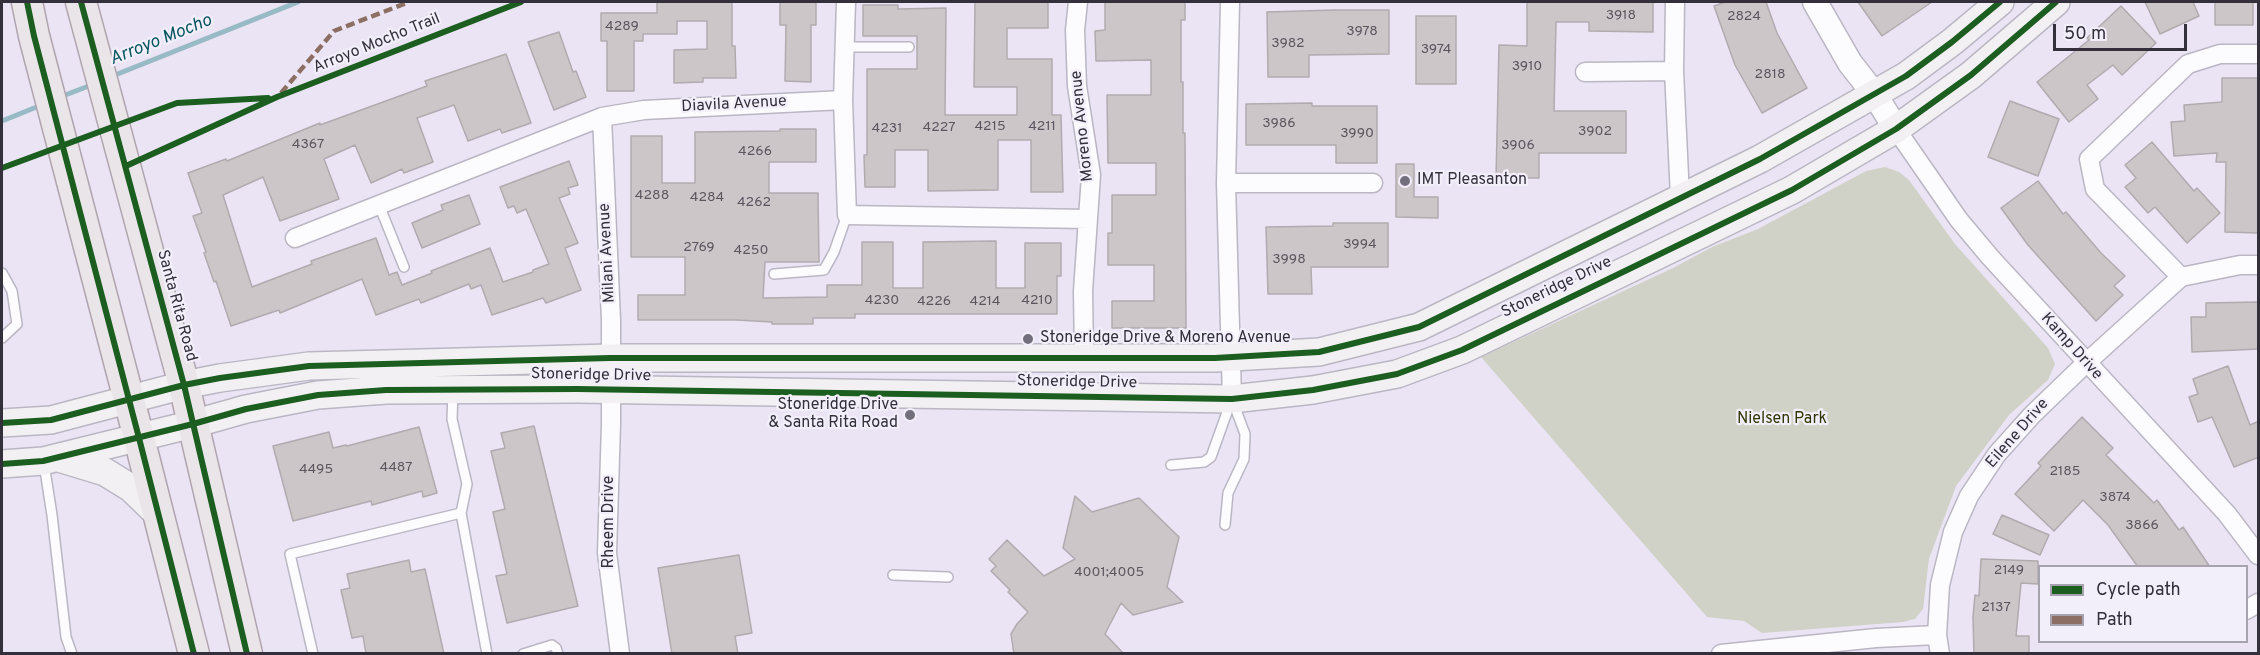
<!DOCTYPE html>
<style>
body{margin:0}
#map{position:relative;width:2260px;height:655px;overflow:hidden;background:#eae4f5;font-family:Overpass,sans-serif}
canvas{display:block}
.frame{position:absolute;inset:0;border:3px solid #34303b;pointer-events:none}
.legend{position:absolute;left:2038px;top:565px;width:210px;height:78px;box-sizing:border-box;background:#f3effa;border:2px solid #a7a3ae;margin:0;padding:8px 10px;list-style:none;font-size:18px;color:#34303b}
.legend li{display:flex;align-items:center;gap:12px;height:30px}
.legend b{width:30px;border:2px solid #a7a3ae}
.scale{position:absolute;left:2053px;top:24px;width:134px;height:27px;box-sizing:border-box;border:3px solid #34303b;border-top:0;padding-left:8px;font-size:18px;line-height:21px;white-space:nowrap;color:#34303b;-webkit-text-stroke:4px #f3effa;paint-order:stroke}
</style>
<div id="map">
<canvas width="2260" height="655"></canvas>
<div class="frame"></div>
<ul class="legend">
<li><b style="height:8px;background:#1b5e20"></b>Cycle path</li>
<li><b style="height:8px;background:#8d6e63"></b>Path</li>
</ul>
<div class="scale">50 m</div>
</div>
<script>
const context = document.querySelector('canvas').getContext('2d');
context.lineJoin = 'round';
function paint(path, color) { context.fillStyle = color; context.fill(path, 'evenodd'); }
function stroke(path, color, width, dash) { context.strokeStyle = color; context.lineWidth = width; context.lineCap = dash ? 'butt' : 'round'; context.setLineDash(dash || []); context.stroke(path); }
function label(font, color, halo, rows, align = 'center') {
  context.font = font + ' Overpass,sans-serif'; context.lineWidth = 4.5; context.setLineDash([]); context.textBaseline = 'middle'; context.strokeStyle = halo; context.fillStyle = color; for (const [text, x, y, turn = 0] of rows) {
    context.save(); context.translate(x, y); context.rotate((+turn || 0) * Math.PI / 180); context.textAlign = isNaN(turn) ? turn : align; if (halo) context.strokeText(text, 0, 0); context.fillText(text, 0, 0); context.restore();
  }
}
const green = new Path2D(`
 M1885 167 1899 172 1909 180 1955 244 2048 348 2055 364 2048 380 2009 415 1956 486 1929 559 1923 609 1915 619 1903 622 1762 633 1744 621 1707 617 1481 357 1673 268 1712 247 1758 229 1866 171Z`);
const stream = new Path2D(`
 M110 77 298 2
 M60 97 94 84
 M2 121 44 104`);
const building = new Path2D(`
 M657 2H732V46H735L736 78H703V82L674 83V50L707 49V21H677V34H643V41H634V91H607V41H601V13H657Z
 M780 2H816V25H811V82L785 81 786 25H780Z
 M975 2H1048V28H1007V59H1052V115H1061L1063 192H1031V140H998V190L928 191V150H895V187H865L864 155H867V69H917V36H863V5H898V9L946 8 945 115H1017V87H974Z
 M1105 2H1185V20H1181V82H1183V133H1185L1186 328H1112V301H1154V265H1108V233H1112V195H1156V163H1108L1107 95H1151V60L1096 61 1095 31 1105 30Z
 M1527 2H1653V32L1589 31V22H1556L1554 111H1626V153H1539V178H1496L1499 45 1527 46Z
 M1726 2H1766L1777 33 1807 88 1762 113 1735 65 1714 6Z
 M1858 2H1932L1882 36Z
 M2145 2H2193L2199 16 2160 34Z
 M2215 2H2253V25H2215Z
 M2121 6 2156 43 2122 75 2113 65 2087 85 2098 99 2069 122 2037 82 2089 40 2087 38Z
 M1335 10H1389V54L1309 55V77H1268L1267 12Z
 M1416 16H1456V84H1416Z
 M559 32 573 72 576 71 586 97 554 110 528 42Z
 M506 54 531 123 502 133 500 129 468 141 454 105 417 118 433 162 404 173 402 169 371 183 355 145 324 159 339 199 280 221 263 177 223 195 252 287 312 264 311 261 376 238 389 275 397 272 402 285 432 273 431 271 490 248 503 282 533 272V270L549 264 526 209 517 213 514 206 508 208 500 187 569 161 578 185 568 188 570 194 559 198 578 243 565 248 581 290 546 303 543 298 492 315 481 285 471 289 469 284 421 303 419 299 376 315 362 279 280 313 279 310 231 326 216 281 214 282 204 253 206 252 193 216 202 213 188 173 226 159 227 161 320 123V125L427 86 425 81Z
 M2222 78H2259V233L2225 232 2226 162H2216L2217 153 2174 156 2171 122 2185 121 2184 105 2222 102Z
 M2010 101 2059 119 2038 176 1988 157Z
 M1312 103V106H1377V163H1336V145H1246V104Z
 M780 129H816V162H769V193H818L819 262H765L763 298 827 297V285H862V242H893V288H923V242L996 241V288H1025V243H1061V276H1057V314H855V318H813V324H772V322L737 320H638V295H685V257H631V136H662V183H695V132L780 131Z
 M2152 142 2194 191 2197 188 2220 213 2187 243 2155 207 2148 213 2125 187 2136 178 2125 165Z
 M1396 164H1414V197H1438V218L1396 217Z
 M2038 181 2063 214 2066 212 2101 253 2125 276 2114 286 2123 295 2096 321 2028 245 2001 208Z
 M469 195 480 224 422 248 412 223 443 210 441 205Z
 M1333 223H1388V267H1311L1312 294H1268L1266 227 1333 226Z
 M2259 302V349L2192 352 2191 317H2206V303Z
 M2228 366 2250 425 2259 421V457L2234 467 2212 417 2198 422 2189 397 2198 394 2193 379Z
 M2082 417 2113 448 2106 455 2154 503 2157 500 2179 530 2183 527 2210 567H2138L2108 525 2083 500 2054 531 2015 494 2041 466 2038 463Z
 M534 426 578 606 507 623 496 576 507 574 493 512 505 509 491 451 505 448 501 433Z
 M419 427 437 493 423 497 422 491 372 505 371 501 293 521 273 446 329 432 333 448 346 445 347 446Z
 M1075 496 1092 512 1139 498 1179 537 1167 587 1183 602 1133 615 1121 603 1105 634 1124 654H1014L1011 634 1017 624 1028 612 1008 592 1010 590 991 571 996 566 989 559 1007 540 1044 576 1075 559 1063 548Z
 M2002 515 2049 535 2040 555 1993 534Z
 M739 555 752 633 735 636 738 654H672L658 568Z
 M1981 559 2038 561V584L2021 583 2016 636H2029V654H1974L1973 617 1975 595 1979 596Z
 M409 560 411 572 425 569 444 654H366L363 636 352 638 341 590 350 588 347 574Z`);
const service = new Path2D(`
 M845 47H909
 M379 205 404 267
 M2 273 12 291 17 324 2 338
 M774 274 824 270 834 252 847 215
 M453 391 452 419 467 484 461 513 487 654
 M44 464 52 515 66 637 72 654
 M1171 465 1204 462 1211 457 1231 401
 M1225 525 1228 493 1244 459 1245 434 1233 402
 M893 575 948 577
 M313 654 290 554 461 513
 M523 654 552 645 556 648 558 654`);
const minor = new Path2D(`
 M846 2 843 100 847 215 1087 219
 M1078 2 1075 30 1077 86 1091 175 1083 291 1084 358
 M1230 2 1226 183 1232 399
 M1675 2 1674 71 1680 197
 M1585 72 1674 71
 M602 117 611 320V424L607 553 620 654
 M1896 129 1959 220 1990 257 2227 514 2258 555
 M1226 183H1373
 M295 238 602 117 644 110 843 100
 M2181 277 2095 189 2089 159 2188 64 2220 54H2258
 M2246 610 2258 603
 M1721 654 1876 638 1937 635
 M1940 654 1937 635 1940 585 1953 532 1969 496 1997 454 2032 415 2086 363 2181 277 2240 265H2258`);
const tertiary = new Path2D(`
 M1815 2 1850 63 1875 95 1896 129`);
const secondary = new Path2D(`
 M2 423 51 420 184 385 220 378 309 366 610 358H1215L1319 352 1419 327 1760 159 1906 76 1952 42 2000 2
 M59 458 105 472 131 488 159 515
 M2 464 43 461 193 424 246 409 318 395 386 390 577 389 1232 399 1313 390 1397 374 1462 350 1792 190 1896 129 1971 75 2056 2`);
const primary = new Path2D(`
 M27 2 34 36 139 438 194 654
 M81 2 184 385 247 654`);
const quiet = new Path2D(`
 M281 93 334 31 409 2`);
const cycleway = new Path2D(`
 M27 2 34 36 139 438 194 654
 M81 2 184 385 247 654
 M126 166 277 97 521 2
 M2 168 177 103 268 98
 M2 423 51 420 184 385 220 378 309 366 610 358H1215L1319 352 1419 327 1760 159 1906 76 1952 42 2000 2
 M2 464 43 461 193 424 246 409 318 395 386 390 577 389 1232 399 1313 390 1397 374 1462 350 1792 190 1896 129 1971 75 2056 2`);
const markers = [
 [1405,181,6,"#746f7c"],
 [1028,339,6,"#746f7c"],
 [910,415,6,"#746f7c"]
];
const numberNames = [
 ["3918",1621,16],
 ["2824",1744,17],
 ["4289",622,27],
 ["3978",1362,32],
 ["3982",1288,44],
 ["3974",1436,50],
 ["3910",1527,67],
 ["2818",1770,75],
 ["3986",1279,124],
 ["4215",990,127],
 ["4211",1042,127],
 ["4227",939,128],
 ["4231",887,129],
 ["3902",1595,132],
 ["3990",1357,134],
 ["4367",308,145],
 ["3906",1518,146],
 ["4266",755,152],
 ["4288",652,196],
 ["4284",707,198],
 ["4262",754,203],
 ["3994",1360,245],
 ["2769",699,248],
 ["4250",751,251],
 ["3998",1289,260],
 ["4230",882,301],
 ["4210",1037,301],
 ["4226",934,302],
 ["4214",985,302],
 ["4487",396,468],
 ["4495",316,470],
 ["2185",2065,472],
 ["3874",2115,498],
 ["3866",2142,526],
 ["2149",2009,571],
 ["4001;4005",1109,573],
 ["2137",1996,608]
];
const streetNames = [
 ["Arroyo Mocho Trail",377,44,-22],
 ["Diavila Avenue",734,105,-3],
 ["Moreno Avenue",1083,126,-96],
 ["Milani Avenue",608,253,-93],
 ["Stoneridge Drive",1557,288,-26],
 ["Santa Rita Road",176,306,75],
 ["Kamp Drive",2071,347,48],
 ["Stoneridge Drive",591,376,1],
 ["Stoneridge Drive",1077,383,1],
 ["Eilene Drive",2018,434,-49],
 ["Rheem Drive",610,522,-90]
];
const poiNames = [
 ["IMT Pleasanton",1417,181],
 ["Stoneridge Drive & Moreno Avenue",1040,339],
 ["Stoneridge Drive",898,406,"right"],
 ["& Santa Rita Road",898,424,"right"]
];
const parkNames = [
 ["Nielsen Park",1782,420]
];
const waterNames = [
 ["Arroyo Mocho",161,41,-22]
];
paint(green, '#d1d2c7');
stroke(stream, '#97bac5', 5);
paint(building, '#cdc6c9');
stroke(building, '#b1aaae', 1.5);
stroke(service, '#bbb6c3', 12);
stroke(minor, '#bbb6c3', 21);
stroke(tertiary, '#bbb6c3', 27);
stroke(secondary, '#bbb6c3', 30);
stroke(primary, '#b0a4ae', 33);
stroke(service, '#fcfbfe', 9);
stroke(minor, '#fcfbfe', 18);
stroke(tertiary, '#fcfbfe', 24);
stroke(secondary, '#f2f0f2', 27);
stroke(primary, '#eae5e8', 30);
stroke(quiet, '#8d6e63', 4.5, [9, 4.5]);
stroke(cycleway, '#1b5e20', 6);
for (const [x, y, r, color] of markers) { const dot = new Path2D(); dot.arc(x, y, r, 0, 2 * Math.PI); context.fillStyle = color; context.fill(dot); stroke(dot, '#f3effa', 2); }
label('14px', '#5a565e', null, numberNames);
label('16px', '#34303b', '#f3effa', streetNames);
label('16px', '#34303b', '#f3effa', poiNames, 'left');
label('16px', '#303501', '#f3effa', parkNames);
label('italic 18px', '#05565f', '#f3effa', waterNames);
</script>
